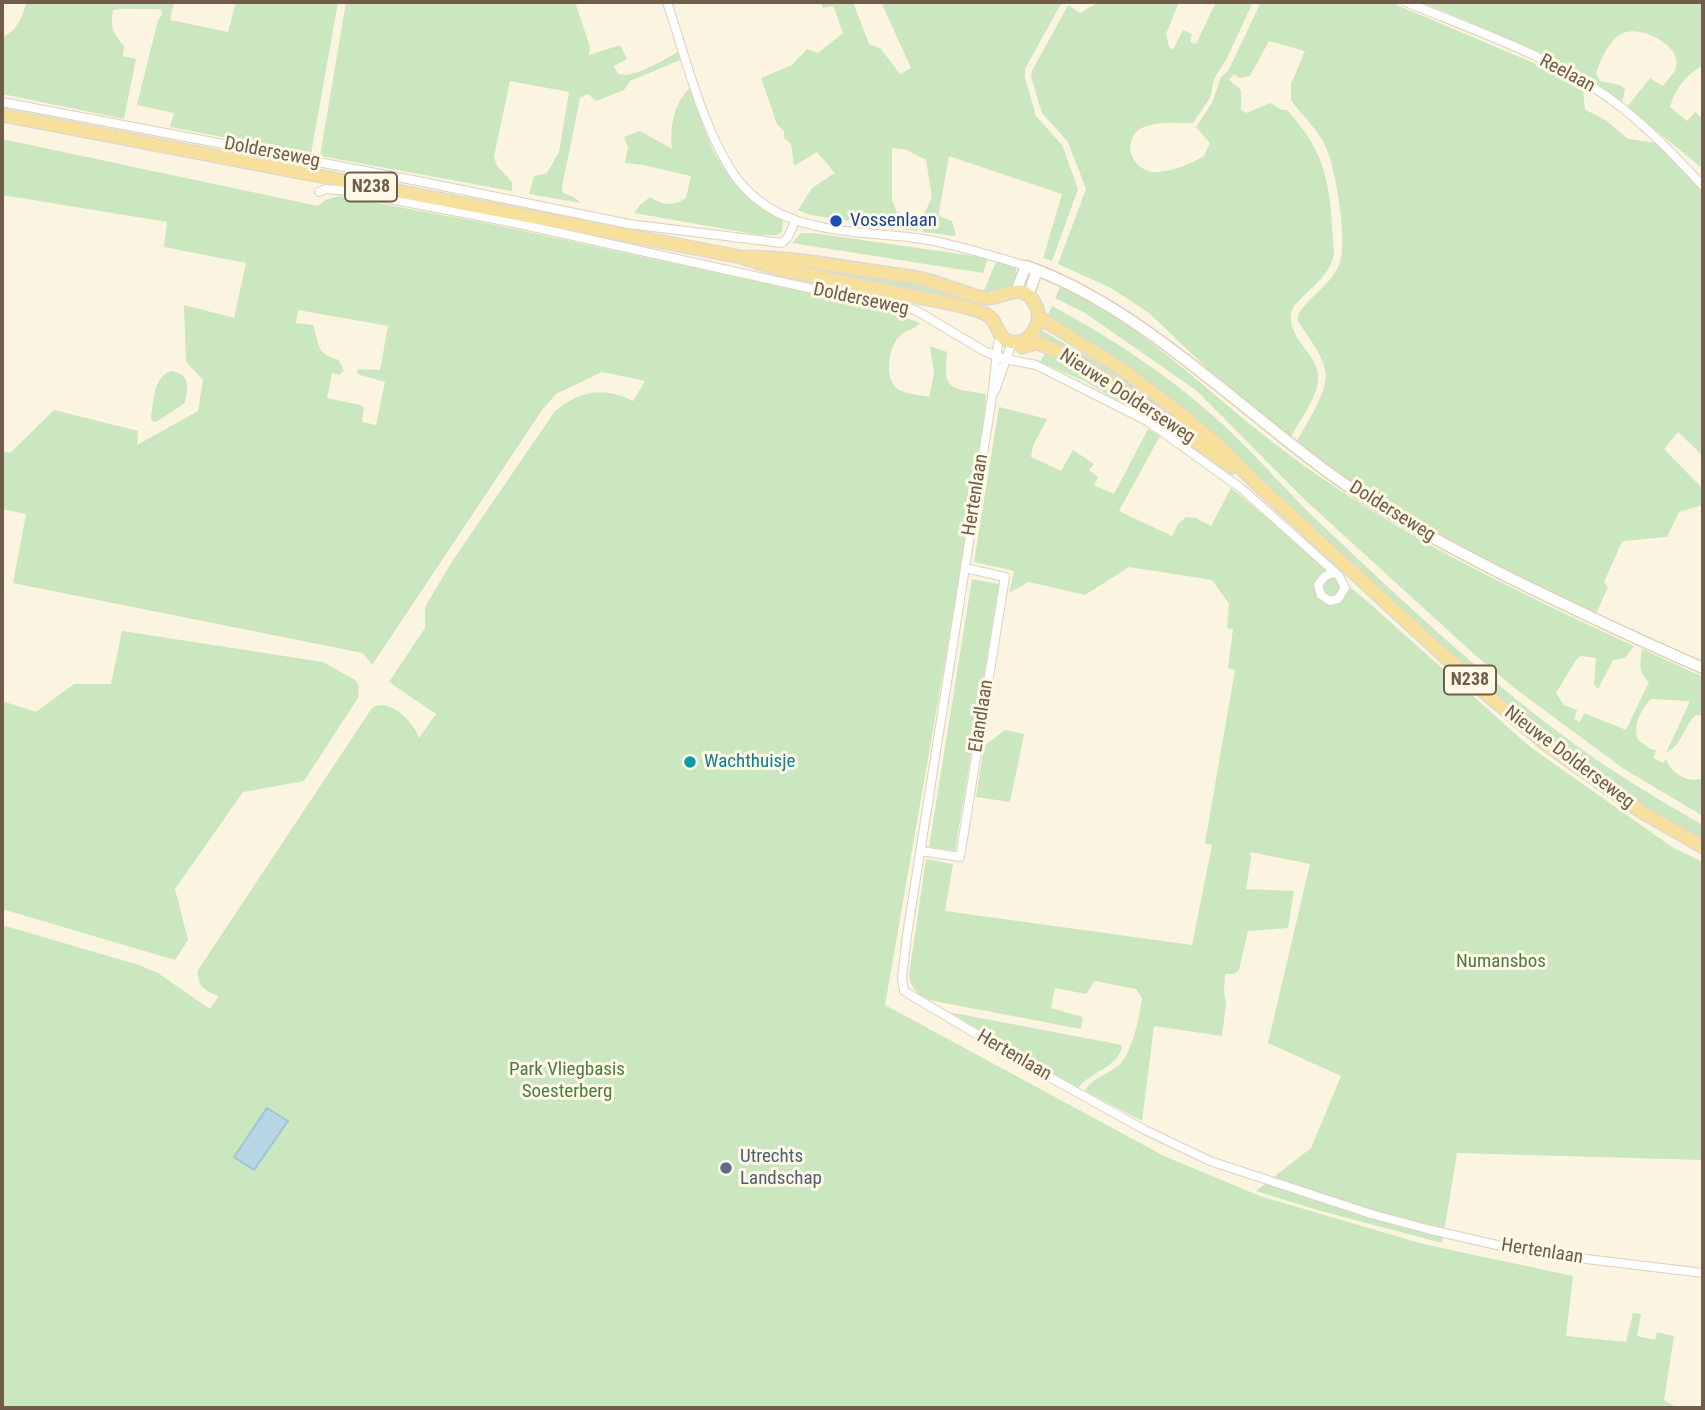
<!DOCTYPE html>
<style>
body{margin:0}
#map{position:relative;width:1705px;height:1410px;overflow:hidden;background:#fbf4e0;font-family:"Roboto Condensed",sans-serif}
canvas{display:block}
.frame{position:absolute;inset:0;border:4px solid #705c49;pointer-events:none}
</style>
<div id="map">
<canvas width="1705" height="1410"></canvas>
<div class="frame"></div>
</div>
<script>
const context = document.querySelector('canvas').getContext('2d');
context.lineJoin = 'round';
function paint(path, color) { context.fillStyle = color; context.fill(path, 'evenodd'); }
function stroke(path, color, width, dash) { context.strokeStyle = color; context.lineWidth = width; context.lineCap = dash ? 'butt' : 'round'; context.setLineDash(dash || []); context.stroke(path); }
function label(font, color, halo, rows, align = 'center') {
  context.font = font + ' "Roboto Condensed",sans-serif'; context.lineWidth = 6; context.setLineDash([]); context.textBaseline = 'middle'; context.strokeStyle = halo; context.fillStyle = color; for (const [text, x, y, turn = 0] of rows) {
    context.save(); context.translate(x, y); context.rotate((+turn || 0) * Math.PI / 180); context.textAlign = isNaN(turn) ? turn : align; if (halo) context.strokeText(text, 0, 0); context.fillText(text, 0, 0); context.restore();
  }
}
const green = new Path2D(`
 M27 2H174L170 20 228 32 236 2H338L311 154 170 127 174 113 137 105 158 20 162 15 161 9C145 10 130 7 113 10 110 27 113 33 124 46L123 56 136 59 124 119 2 94V37C17 32 22 16 27 2Z
 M346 2H575L590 47 589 55 620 45 627 59 614 66 618 74C634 79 663 60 678 52L680 60 630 81 624 90 596 101 588 94 580 98 562 187 563 193 574 197 581 203 529 194 534 176 547 173 559 152 569 92 510 81 494 157 497 166 512 182V191L320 156Z
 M820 2H853L869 44 881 49 900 74 911 68 881 2H1062L1025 69V78L1036 116 1062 145 1078 189 1052 261 1043 258 1062 194 949 156 939 212V216L952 221 956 236 923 232 922 219 932 197 926 160 904 149 892 148V200L897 212 918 217 917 231 810 215 798 210 812 188 835 173 817 152 794 166 791 144 784 138V131L777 124 761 78 792 65 807 49 818 53 843 33 834 8 832 6 823 8Z
 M1099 2H1179L1166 34 1169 47 1173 50 1183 30 1192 34 1190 42 1196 44 1216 2H1253L1227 58 1214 79 1210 98 1193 123C1177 123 1159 121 1144 127 1124 135 1127 162 1146 170 1161 177 1191 164 1204 156L1210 143 1196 127 1212 103 1221 77 1228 71 1261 2H1390L1543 67 1583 91 1585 109 1588 111 1607 121 1628 139 1657 143 1703 186V456L1678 432 1664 449 1703 489V505L1679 512 1667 537 1624 541 1621 544 1604 582 1608 587 1596 614 1493 565 1405 518 1296 443C1305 425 1331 389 1325 369 1321 352 1307 336 1298 321V315C1309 296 1329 287 1339 265 1349 244 1335 163 1324 143 1315 126 1301 115 1291 100V84L1305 51 1269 41 1250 76 1239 78 1234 74 1229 80 1241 90V110L1247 113 1270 103 1282 110H1287C1331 158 1330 191 1334 254 1329 283 1293 297 1291 314 1287 340 1323 357 1318 383 1314 402 1300 420 1291 437L1212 373 1149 313 1111 288 1058 264 1086 189 1068 142 1042 113 1031 77 1032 71 1068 5 1080 13Z
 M1421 2H1703V65C1686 75 1676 87 1670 107L1687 121 1695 112 1703 119V169L1627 107 1650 78 1663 86C1666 81 1674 74 1676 68 1683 45 1637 22 1619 35 1608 43 1600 61 1596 73L1600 81 1620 85 1625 89 1622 104 1571 71 1530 48Z
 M690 88C712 153 719 179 780 218L783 222 782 232 776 235H759L634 213 640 205 650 197C663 205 672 207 686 198L691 176 643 165 625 163 628 148 624 137 640 131 672 149C670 127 673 104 690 88Z
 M2 139 318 206 325 200 339 196 491 224 879 308 920 323C914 330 907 330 901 335 887 346 883 383 901 391 909 394 920 395 929 397L934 374 930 346 947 352C942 392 952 388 986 394L982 449 885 1005 1164 1156 1260 1196 1423 1244 1573 1276 1566 1336 1626 1342 1633 1313 1641 1314 1637 1336 1655 1340 1657 1332 1674 1336 1664 1400 1678 1408H2V925L139 965 158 973 210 1009 219 996C205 991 197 987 198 970L372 708C388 696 414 722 419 738L436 714 389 682 425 628V607L453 560 555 411C580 391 603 386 633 401L645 381 602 372 556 394 542 410 372 665 363 653 13 583 26 514 2 509V451L10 453 54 410 138 431 137 445 198 411 203 380 186 362 184 305 234 318 246 263 164 247 167 222 2 195ZM298 310 388 326 380 370 358 369 357 373 360 375 385 382 376 425 362 422 364 408 360 405 327 398 332 373 339 375 344 371 339 360C314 353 320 344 313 325L296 323Z
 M801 233H813L988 258 983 273 792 243Z
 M996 262 1016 267V283L1008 288 983 293Z
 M778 263 918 285 987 303 986 308Z
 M1061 285C1147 327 1214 400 1291 456 1396 534 1515 591 1634 646L1625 658 1613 660 1598 689 1594 684 1596 658 1581 656 1576 660 1556 693 1564 705 1577 710 1574 719 1580 722 1584 713 1626 730 1649 682C1638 672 1640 663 1642 649L1703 677V716L1696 715C1683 727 1683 744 1666 753L1690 701 1651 699C1640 711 1633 724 1638 740L1651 749 1656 750 1653 758 1663 763 1666 759C1671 774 1689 784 1703 778V816L1624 769 1517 690 1474 654 1305 500 1197 391 1085 313 1055 298Z
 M1052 306C1116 340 1180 383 1233 434 1263 463 1291 496 1322 525 1401 600 1481 675 1569 740 1612 772 1657 799 1703 825V839L1622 793 1531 727 1141 376 1086 339 1047 317Z
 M1041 330 1140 387 1189 428 1108 377 1036 339Z
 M1047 350 1168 426 1163 427 1084 381 1040 362Z
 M171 371C191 374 188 387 185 403L156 422 152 421 151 417C154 401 153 377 171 371Z
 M999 407 1047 419 1033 446 1031 457 1061 471 1073 450 1094 464 1089 470 1098 477 1094 485 1114 494 1148 429 1160 436 1119 511 1172 536 1178 524 1186 517 1196 518 1211 526 1231 488 1368 602 1529 746 1672 847 1703 862V1160L1457 1153 1442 1243 1317 1210 1256 1191 1311 1148 1341 1076 1268 1043 1310 864 1250 852 1251 858 1246 889 1294 891 1288 928 1248 931 1239 970 1234 974H1225L1224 989 1226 1005 1222 1036 1154 1026 1142 1121 1085 1091C1092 1078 1104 1076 1115 1068 1132 1058 1139 1018 1142 998L1136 989 1095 981 1086 994 1055 988 1051 1008 1083 1017 1081 1029 934 1001C920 998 910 989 909 975L926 859 953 864 945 911 1192 945 1212 845 1205 843 1235 670 1228 668 1233 629 1227 628 1229 604 1212 580 1129 567 1085 595 1029 582 1009 593 1014 571 974 562Z
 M972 579 999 584 955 851 929 847Z
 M122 631 323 662 355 680 359 686 358 698 304 781 243 792 175 889 188 940 175 960 2 909V701L36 712 74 684H111Z
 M1005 730 1024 734 1010 802 976 797 984 746Z
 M949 1012 1122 1045C1120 1067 1091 1071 1078 1088Z`);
const water = new Path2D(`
 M267 1108 288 1121 254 1170 234 1157Z`);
const street = new Path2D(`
 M667 2C685 55 701 123 731 170 774 238 854 229 923 239 958 245 993 256 1026 266
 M1406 2C1471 29 1552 57 1609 98 1644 123 1674 155 1703 186
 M2 102 418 181 629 224 782 243 788 237 795 221
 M319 192 326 189 348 191 510 222 863 300 901 305 917 311 984 351 1005 359 1036 365 1147 421 1242 489 1339 576 1345 588 1338 599 1330 601 1321 595 1318 585 1325 576 1334 573
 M998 343 992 397 907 935 902 978 904 991 1044 1074 1145 1130 1210 1161 1371 1214 1431 1230 1528 1252 1703 1273
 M995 391 1010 348
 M921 851 960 857 1005 577 965 568`);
const secondary = new Path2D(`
 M1016 291 1026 266C1140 306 1238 408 1336 478 1389 516 1448 546 1506 576 1571 608 1636 639 1703 668
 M1028 296 1037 270`);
const primary = new Path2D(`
 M2 115 741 257 779 269 962 306C971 309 984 311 991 318 998 325 997 335 1006 340 1026 351 1045 323 1036 306 1023 277 1001 301 984 298 963 293 943 284 923 279 903 275 883 273 864 270 822 263 785 257 741 257
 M1039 317 1123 370 1180 413 1218 445 1258 485 1478 687 1547 745 1642 812 1703 847
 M1022 347 1036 343 1058 351 1115 385 1232 467`);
const markers = [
 [836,221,7,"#1a4fb4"],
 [690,762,7,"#0f9aa8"],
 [726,1168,7,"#5c6f8a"]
];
const shields = [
 [371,187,52],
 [1470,680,52]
];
const shieldNames = [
 ["N238",371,187],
 ["N238",1470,680]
];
const streetNames = [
 ["Reelaan",1567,74,28],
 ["Dolderseweg",272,153,11],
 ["Dolderseweg",861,300,12],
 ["Nieuwe Dolderseweg",1127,397,33],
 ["Hertenlaan",976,495,-81],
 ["Dolderseweg",1392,512,32],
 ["Elandlaan",982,716,-81],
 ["Nieuwe Dolderseweg",1569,758,37],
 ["Hertenlaan",1014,1056,30],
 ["Hertenlaan",1542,1252,9]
];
const transitNames = [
 ["Vossenlaan",850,221]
];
const cultureNames = [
 ["Wachthuisje",704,762]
];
const parkNames = [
 ["Numansbos",1501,962],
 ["Park Vliegbasis",567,1070],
 ["Soesterberg",567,1092]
];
const serviceNames = [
 ["Utrechts",740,1157],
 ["Landschap",740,1179]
];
paint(green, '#cbe7c0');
paint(water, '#b6d7e3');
stroke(water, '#9dc5d4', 2);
stroke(street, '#ded0bd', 10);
stroke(secondary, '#e0d0b8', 13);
stroke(primary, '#ddd8d3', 15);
stroke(street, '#fff', 8);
stroke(secondary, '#fff', 10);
stroke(primary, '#f7e09b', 12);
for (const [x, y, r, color] of markers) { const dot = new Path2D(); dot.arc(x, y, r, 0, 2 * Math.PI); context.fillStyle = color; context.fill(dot); stroke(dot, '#fef8e6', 2.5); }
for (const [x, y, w] of shields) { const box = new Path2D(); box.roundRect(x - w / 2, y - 14.5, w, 29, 5); context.fillStyle = '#fef8e6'; context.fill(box); stroke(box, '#705c49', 2); }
label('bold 18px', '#705c49', null, shieldNames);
label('19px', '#705c49', '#fef8e6', streetNames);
label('19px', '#164399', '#fef8e6', transitNames, 'left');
label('19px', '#0d838f', '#fef8e6', cultureNames, 'left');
label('19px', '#4e7b44', '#fef8e6', parkNames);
label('19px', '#4e5e75', '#fef8e6', serviceNames, 'left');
</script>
